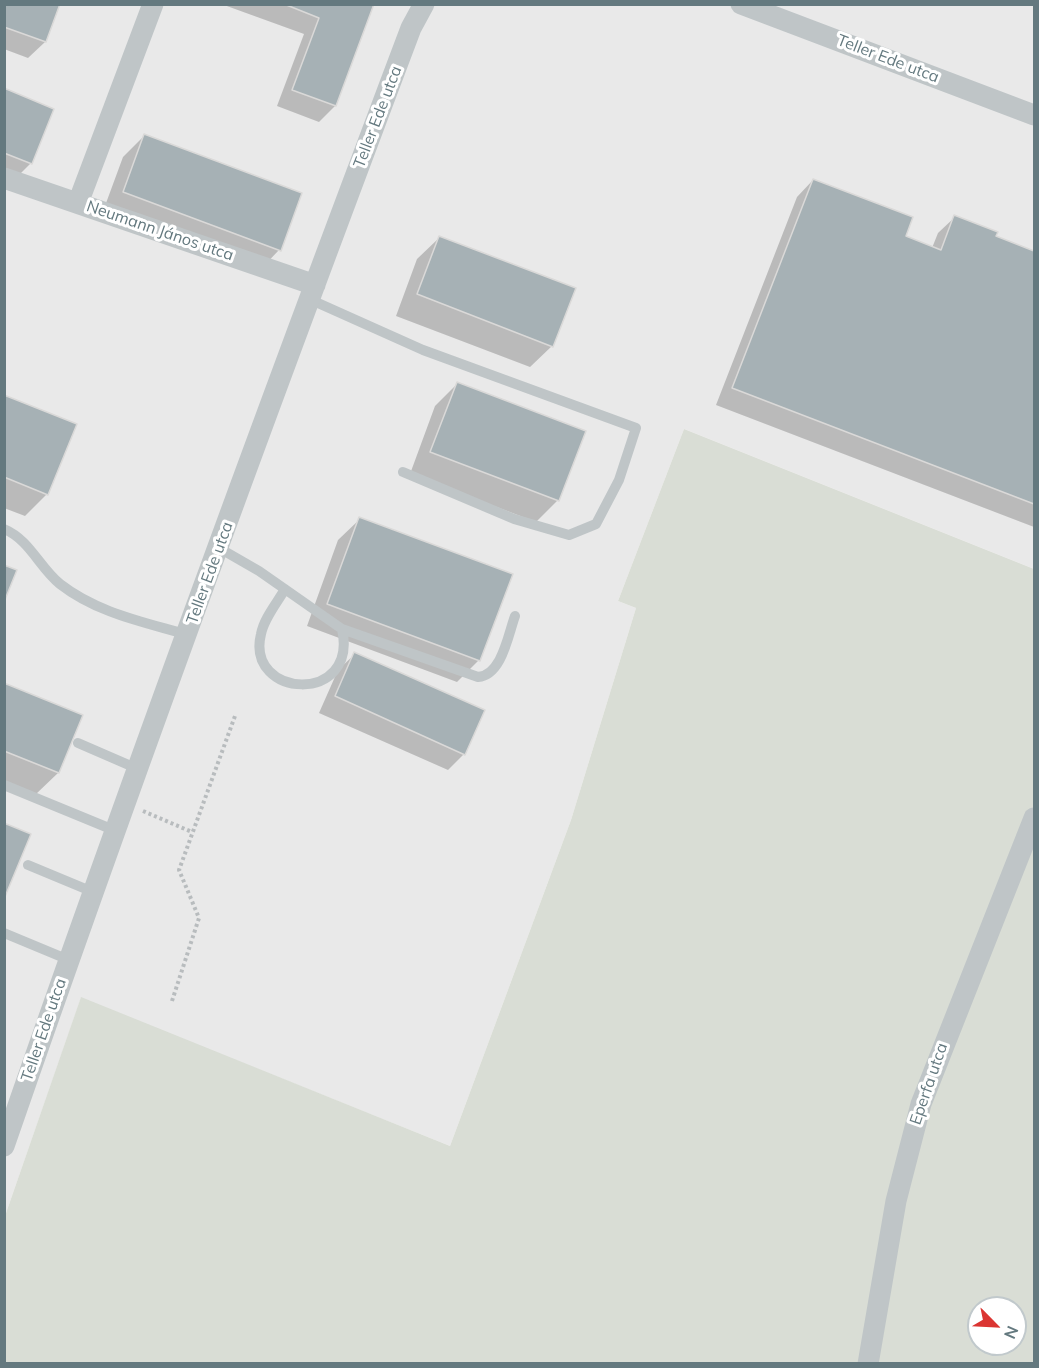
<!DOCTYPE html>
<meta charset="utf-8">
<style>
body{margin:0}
#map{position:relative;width:1039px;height:1368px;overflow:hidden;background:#f8f7f5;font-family:Mulish,sans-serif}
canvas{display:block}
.frame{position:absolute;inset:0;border:6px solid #64797f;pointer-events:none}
.north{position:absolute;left:967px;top:1296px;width:60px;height:60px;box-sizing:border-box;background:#fff;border:2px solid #c1c9cc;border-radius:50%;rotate:114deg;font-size:16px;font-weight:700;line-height:24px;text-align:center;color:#64797f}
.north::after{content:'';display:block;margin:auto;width:21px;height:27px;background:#db3532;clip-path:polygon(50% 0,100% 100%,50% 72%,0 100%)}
</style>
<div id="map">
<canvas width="1039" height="1368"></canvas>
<div class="frame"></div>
<div class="north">N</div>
</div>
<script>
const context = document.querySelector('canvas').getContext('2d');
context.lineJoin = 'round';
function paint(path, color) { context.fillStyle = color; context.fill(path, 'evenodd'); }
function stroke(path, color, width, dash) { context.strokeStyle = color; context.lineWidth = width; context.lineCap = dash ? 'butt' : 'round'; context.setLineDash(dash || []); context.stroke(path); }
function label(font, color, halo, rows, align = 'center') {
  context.font = font + ' Mulish,sans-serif'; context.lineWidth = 6; context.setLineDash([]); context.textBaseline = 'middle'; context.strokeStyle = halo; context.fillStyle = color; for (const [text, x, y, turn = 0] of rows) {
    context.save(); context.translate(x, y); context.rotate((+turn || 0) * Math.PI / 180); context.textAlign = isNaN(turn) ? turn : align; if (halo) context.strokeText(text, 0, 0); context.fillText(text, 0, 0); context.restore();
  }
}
const built = new Path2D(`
 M5 5H1034V569L684 429 618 601 636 608 571 820 450 1146 81 998 5 1216Z`);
const green = new Path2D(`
 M684 429 1034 569V1363L5 1364V1216L81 997 450 1146 571 820 636 608 618 601ZM979 1308H1015V1344H979Z`);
const shadow = new Path2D(`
 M4 4H59L45 42 28 58 4 49Z
 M373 4 335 106 319 122 277 106 304 34 224 5Z
 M4 90 31 163 14 180 4 176Z
 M145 135 300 194 279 250 258 272 102 214 123 157Z
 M813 180 904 237 932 248 938 233 955 217 994 237 1034 253V527L716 405 797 197Z
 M439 238 552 346 530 367 396 316 417 259Z
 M457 384 558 500 536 522 410 474 435 406Z
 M4 397 47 494 25 516 4 508Z
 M360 519 479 660 457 682 307 626 338 540Z
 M355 654 464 754 448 770 319 713 338 670Z
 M4 685 81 716 58 773 36 794 4 781Z`);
const building = new Path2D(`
 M5 4H60L46 42 4 27Z
 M284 4H374L336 106 292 90 319 18Z
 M4 88 54 109 32 164 4 153Z
 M144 134 302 193 281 251 123 192Z
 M813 179 913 217 906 236 941 250 954 215 998 232 996 236 1034 251V504L732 388Z
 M439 236 576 288 553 347 417 294Z
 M457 382 586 431 559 501 430 452Z
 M4 395 77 424 48 495 4 477Z
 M359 517 513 574 480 661 327 604Z
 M4 565 17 570 4 602Z
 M354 652 485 710 465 755 335 696Z
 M4 683 83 715 59 773 4 751Z
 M4 823 31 834 4 899Z`);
const path = new Path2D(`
 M143 811 192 832
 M172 1001 199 918 179 870 235 716`);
const lane = new Path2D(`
 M309 299 423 350 636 428 619 480 596 524 569 535 514 519 403 472
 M4 529C30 540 39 567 60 584 97 613 144 622 188 635
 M219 548 259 571 342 629 478 677C502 675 508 635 515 616
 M285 589C277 603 264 618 261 634 245 699 359 705 342 629
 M78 743 138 769
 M4 785 116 831
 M28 865 93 892
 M4 933 69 960`);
const street = new Path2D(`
 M741 4 1034 115
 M4 178 315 285
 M78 203 153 4
 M4 1146C134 771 271 399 411 28L424 4
 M868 1364 896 1201 921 1104 1034 818`);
const streetNames = [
 ["Teller Ede utca",888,59,21],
 ["Teller Ede utca",378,117,-69],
 ["Neumann János utca",160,231,19],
 ["Teller Ede utca",210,573,-70],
 ["Teller Ede utca",44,1030,-71],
 ["Eperfa utca",929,1084,-71]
];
paint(built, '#e9e9e9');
paint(green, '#d9ddd5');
paint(shadow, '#0003');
paint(building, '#a6b1b5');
stroke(building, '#dad9d8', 1.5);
stroke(path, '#b8bcbe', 4, [3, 3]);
stroke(lane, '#bfc5c7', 10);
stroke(street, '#bfc5c7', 21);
label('16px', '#64797f', '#fff', streetNames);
</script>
